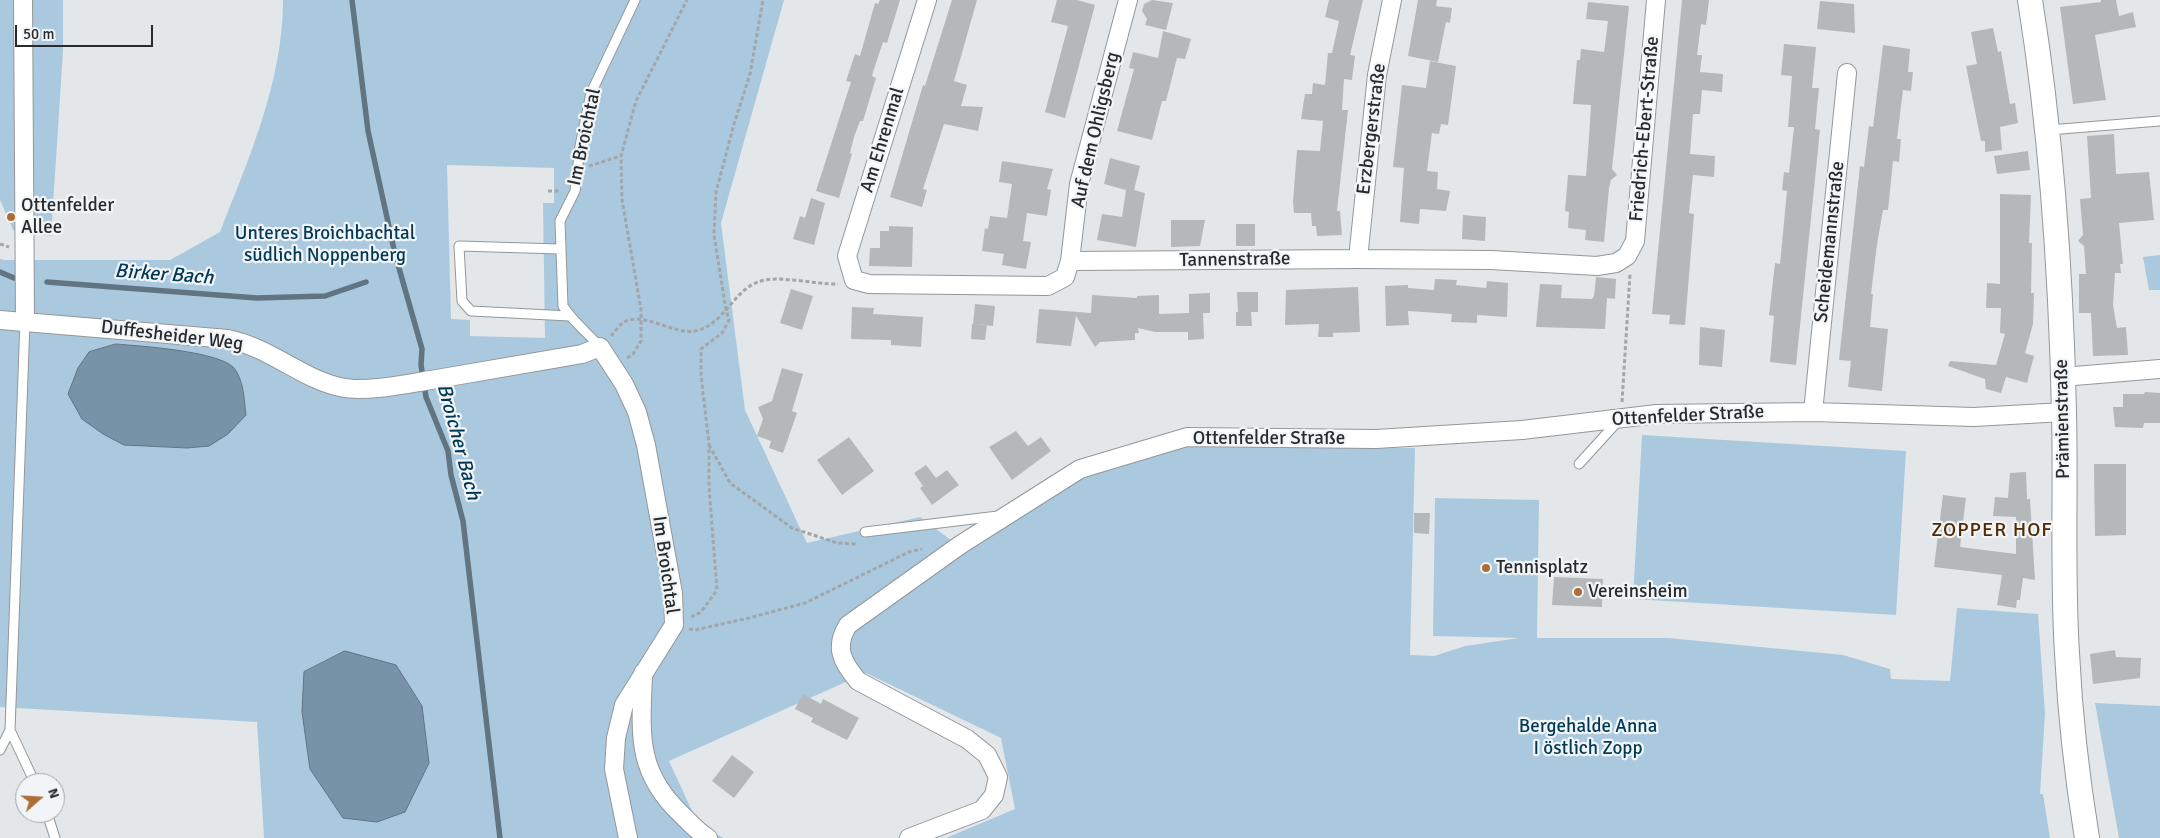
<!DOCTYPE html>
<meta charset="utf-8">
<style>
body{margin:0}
#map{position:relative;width:2160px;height:838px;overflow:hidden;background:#e3e7ea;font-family:Signika,sans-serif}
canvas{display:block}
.north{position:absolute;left:15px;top:773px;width:50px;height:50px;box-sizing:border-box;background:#f1f5f8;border:1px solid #a1a4a6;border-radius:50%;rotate:71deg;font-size:14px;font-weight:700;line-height:20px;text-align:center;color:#292a2b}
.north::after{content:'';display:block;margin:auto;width:18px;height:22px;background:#ad6e35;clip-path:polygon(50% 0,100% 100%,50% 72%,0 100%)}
.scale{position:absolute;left:15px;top:25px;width:138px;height:22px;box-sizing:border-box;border:2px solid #292a2b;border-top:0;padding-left:6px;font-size:15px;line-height:18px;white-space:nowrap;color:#292a2b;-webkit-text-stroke:4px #f1f5f8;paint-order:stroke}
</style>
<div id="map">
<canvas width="2160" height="838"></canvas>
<div class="north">N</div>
<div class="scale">50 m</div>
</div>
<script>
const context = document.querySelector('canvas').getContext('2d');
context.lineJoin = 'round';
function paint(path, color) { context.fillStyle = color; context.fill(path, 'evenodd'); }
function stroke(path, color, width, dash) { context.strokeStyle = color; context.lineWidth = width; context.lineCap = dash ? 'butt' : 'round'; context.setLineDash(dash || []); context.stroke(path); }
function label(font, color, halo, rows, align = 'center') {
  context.font = font + ' Signika,sans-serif'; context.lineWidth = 4.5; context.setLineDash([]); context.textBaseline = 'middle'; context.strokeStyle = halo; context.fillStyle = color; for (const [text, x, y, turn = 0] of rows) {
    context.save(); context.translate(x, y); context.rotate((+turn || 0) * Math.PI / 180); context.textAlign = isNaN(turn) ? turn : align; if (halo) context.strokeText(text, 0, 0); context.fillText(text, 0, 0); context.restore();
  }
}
const green = new Path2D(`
 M0 0H63V51L51 236 13 230 0 200Z
 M283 0H784L721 223 745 410 807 543 920 517 967 552 1083 477 1189 446 1415 448 1410 655 1434 656 1465 646 1519 638 1433 636 1435 498 1539 500 1537 638H1668L1843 655 1890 669 1891 679 1950 681 1957 608 2038 614 2045 713 2040 794H2043L2050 838H946L1015 809 1001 738 866 673 669 761 699 826 724 838H264L257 722 0 707V259L5 260H170L220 232C249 158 283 81 283 0ZM447 165 554 168V203H543L545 338 470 336V320L451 319ZM138 346 187 353 209 446 187 448 140 446Z
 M2160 255V290H2149L2143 257Z
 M1642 435 1906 451 1896 615 1633 599Z
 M2095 703 2160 706V838H2119Z`);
const water = new Path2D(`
 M116 344C140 346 216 351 233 367 244 379 244 400 246 415L228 434 209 446 187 448 124 445 103 434 82 419 68 394 78 368 89 352Z
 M345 651 396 665 422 706 429 763 405 812 377 822 343 818 310 769 302 712 304 672Z`);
const stream = new Path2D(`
 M352 0 368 131 395 254 422 349 421 365 426 397 448 451 451 475 463 521 500 838
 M0 272 14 278
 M47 282 257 298 325 296 366 282`);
const building = new Path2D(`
 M880 0H900L887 43 883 42 874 69 872 76 876 78 863 121H860L854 137 850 153 852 154 839 198 816 191 851 82 846 81 855 54 860 56 875 3 878 4Z
 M952 0H977L954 81 967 85 961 106 983 107 978 131 944 124 923 189 927 190 922 207 890 197 923 85 925 86Z
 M1057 0H1077L1095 5 1065 118 1045 112 1068 26 1051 22Z
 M1152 0 1173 3 1166 30 1145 25 1147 19 1142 11 1144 4Z
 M1329 0H1363L1350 55 1355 56 1352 80 1344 79 1342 110H1348L1337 211H1340L1342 235 1317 236 1316 226H1312L1311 213H1294L1293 202 1297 150 1320 151 1323 121 1301 119 1305 94H1312L1313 83 1325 85 1328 53H1332L1339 21 1325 17Z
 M1418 0H1437L1436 6 1452 8 1450 23 1446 22 1438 62 1408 56Z
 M1682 0H1709L1706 25 1701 24 1697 55H1702L1700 72 1723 74 1722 92 1702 90 1700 114H1693L1690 154 1715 156 1714 177 1693 175 1689 213 1694 214 1685 325 1669 324 1670 315 1652 314Z
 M2101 0H2116L2119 16 2133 12 2136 27 2095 35 2106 100 2073 104 2060 7 2101 2Z
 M1820 1 1854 4 1855 33 1817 29Z
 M1588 2 1629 6 1612 169 1617 175 1611 180 1609 188 1604 242 1585 240 1586 230 1568 228 1569 212 1565 211 1568 175 1586 176 1589 138 1591 105 1573 104 1577 60H1580L1581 49 1604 52 1608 21 1586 19Z
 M1993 28 1998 52 2001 51 2010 104 2015 103 2018 123 2000 127 2002 150 1985 152V141H1981L1966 66 1977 64 1971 32Z
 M1163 31 1191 39 1185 59 1177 58 1166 101H1162L1152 140 1117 131 1134 69 1129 68 1133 52 1158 58Z
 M1784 44 1816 47 1812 88H1819L1815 129 1820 130 1796 365 1770 362 1774 316 1769 315 1770 307 1775 263 1780 264 1787 191 1782 190 1784 172 1789 173 1794 127H1788L1792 76 1781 75Z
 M1883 45 1910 49 1908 72H1913L1911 91 1903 90 1897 139H1901L1899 162 1893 161 1888 210H1883L1877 244 1871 294H1873L1870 327 1888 329 1882 391 1848 387 1851 361 1839 360 1860 166 1864 167 1869 126 1873 127Z
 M1430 61 1456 66 1448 125 1441 124 1439 134 1432 133 1427 171 1438 172 1437 189 1450 191 1446 211 1420 209 1419 224 1400 222 1404 168 1393 167 1402 85 1426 88Z
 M2114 134 2116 174 2149 172 2154 220 2119 223 2123 264H2120L2121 273H2115L2113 305 2117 328 2126 327 2128 355 2093 356 2091 313H2079V274H2086L2084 246 2078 241 2083 235 2080 199 2091 198 2087 136Z
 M2028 151 2030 170 1997 174 1994 156Z
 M1110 158 1140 166 1134 190 1145 193 1136 247 1097 240 1102 214 1122 217 1126 190 1104 184Z
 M1002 161 1053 169 1047 189 1051 190 1047 216 1027 213 1023 241 1031 242 1026 269 1002 265 1004 254 982 251 985 228 988 229 990 216 1007 218 1012 184 999 182Z
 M2000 194 2031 195 2029 243H2032L2031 293H2034L2033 324 2025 353 2034 356 2027 383 2006 377 2001 393 1986 389 1985 379 1948 366 1950 361 1996 365 2005 334 2000 333 2001 308H1986L1987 283 2000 284Z
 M811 198 825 203 814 245 793 239 800 216 805 218Z
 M1463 215 1486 217 1485 241 1462 239Z
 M1171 220H1205L1200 246 1171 247Z
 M1236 224H1255V246H1236Z
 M889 226 913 227 912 267 869 266 870 248H880V231H889Z
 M1596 277 1616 279 1615 299 1607 298 1605 329 1536 327 1540 284 1562 285 1561 298 1592 299 1594 296Z
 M1435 279 1457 280 1456 285 1486 288 1487 281 1508 283 1507 317 1477 315V323L1451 322 1452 314 1408 311 1409 325 1386 326 1385 286 1408 285V288L1434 290Z
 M1358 287 1360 332 1333 333V337H1318L1319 324 1285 325 1286 290Z
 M791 289 813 296 802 330 780 323Z
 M1237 292H1258V312H1238Z
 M1210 293V313H1203L1204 339 1188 340V332H1155L1138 328 1139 333H1135V340L1100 342 1095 347 1076 316 1071 346 1036 343 1039 309 1091 313 1092 295 1137 298V296L1159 295V314L1189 313V294Z
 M975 304 995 306 993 326 973 324Z
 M852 307 874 308 873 314 923 317 921 347 891 345V340L851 339Z
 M1236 312H1251L1252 326H1236Z
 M972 324 987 325 985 340 971 339Z
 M1700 327 1725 330 1722 367 1699 365Z
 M782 368 803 374 792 411 797 413 783 453 769 448 771 441 757 436 763 419 758 407 772 401Z
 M2145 392 2160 393V423H2144L2143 428 2115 427 2113 407H2123V394H2144Z
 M1016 431 1028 446 1041 437 1051 451 1012 480 989 447Z
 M849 437 874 471 842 495 817 460Z
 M2094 464H2126V535L2095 536Z
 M926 465 936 478 947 470 959 485 932 505 920 488 923 486 914 473Z
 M2026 472 2027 499H2030L2035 580 2023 578 2020 600H2017L2016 608 1997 605 2002 575 1934 567 1943 495 1966 498 1960 547 2016 554V517L1993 516 1995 497 2008 498 2010 473Z
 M1414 513H1430L1429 534 1414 533Z
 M1554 577 1603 579 1602 607 1552 605Z
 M2115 650 2116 657 2141 658 2140 678 2093 684 2090 654Z
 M803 694 821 704 823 699 859 718 847 740 811 722 813 718 795 709Z
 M732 755 754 772 734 798 712 781Z`);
const path = new Path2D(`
 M589 166 621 156
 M548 191H560
 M0 244 9 247
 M611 336C615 332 619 325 624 322 643 311 674 335 695 331 723 326 733 291 758 282 776 274 817 285 838 284
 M627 358 633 354 641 341V309L622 200 621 156 636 101 687 0
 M1622 402 1630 274
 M709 445 730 483 792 528 837 543 856 544 857 542
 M691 617 701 612 717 590 709 487V444L701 375V349L722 333 729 320 726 310 714 235 716 192 734 124 750 74 763 0
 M689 629 695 630 749 618 805 603 909 552 922 549`);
const service = new Path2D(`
 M2049 130 2160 121
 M560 249 459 246 462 301 471 311 570 316
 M600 347C588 333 573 322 563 306L560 221 575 191 580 146 591 93 635 0
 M1579 464 1619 420
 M865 532 998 516
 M10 730 35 783
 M0 750 10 730 25 321
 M47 813 55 838`);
const minor = new Path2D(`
 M23 0 25 321
 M927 0 847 256 854 280 869 284 1048 286 1065 277 1070 261 1358 259 1491 260 1597 266 1616 263 1627 256 1635 241 1656 0
 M1358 259 1377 75 1392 0
 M1070 261 1079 184 1128 0
 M0 320 228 339C271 348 300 378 340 387 365 393 406 384 431 380 482 371 532 363 582 354L600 347 624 384 637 412 646 445 673 593 674 625 624 705 616 738 614 769 628 838
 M2062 377 2160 369
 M1813 412 1847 73
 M643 673C641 733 635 771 682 815 690 823 698 832 708 838
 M909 838 982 810 994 795 998 777 987 755 967 739 858 681C842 662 834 647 848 625L960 545 1080 469 1187 437 1376 439 1522 430 1657 414 1813 412 1974 417 2064 412`);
const secondary = new Path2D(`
 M2030 0C2052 137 2061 274 2064 412 2066 492 2062 573 2067 653 2070 715 2077 777 2087 838`);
const markers = [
 [11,217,5,"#ad6e35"],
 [1486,568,5,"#ad6e35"],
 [1578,592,5,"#ad6e35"]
];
const streetNames = [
 ["Erzbergerstraße",1372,129,-83],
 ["Friedrich-Ebert-Straße",1645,129,-85],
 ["Auf dem Ohligsberg",1096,130,-77],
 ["Im Broichtal",585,137,-78],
 ["Am Ehrenmal",883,140,-73],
 ["Scheidemannstraße",1830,242,-84],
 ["Tannenstraße",1235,260,-1],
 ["Duffesheider Weg",172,336,7],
 ["Ottenfelder Straße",1688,416,-3],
 ["Prämienstraße",2063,419,-91],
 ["Ottenfelder Straße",1269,439],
 ["Im Broichtal",665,565,82]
];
const poiNames = [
 ["Ottenfelder",21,206],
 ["Allee",21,228],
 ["Tennisplatz",1496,568],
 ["Vereinsheim",1588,592]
];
const parkNames = [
 ["Unteres Broichbachtal",325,234],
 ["südlich Noppenberg",325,256],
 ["Bergehalde Anna",1588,727],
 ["I östlich Zopp",1588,749]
];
const waterNames = [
 ["Birker Bach",164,275,4],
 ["Broicher Bach",458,442,75]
];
const neighbourhoodNames = [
 ["ZOPPER HOF",1992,531]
];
paint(green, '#abc9de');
paint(water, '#7793a8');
stroke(water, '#607482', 1);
stroke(stream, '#607482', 5.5);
paint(building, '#b5b8bb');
stroke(service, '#939799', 11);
stroke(minor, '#939799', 20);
stroke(secondary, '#939799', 26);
stroke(path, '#a3a6a8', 3, [4, 2.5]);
stroke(service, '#fff', 9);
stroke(minor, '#fff', 18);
stroke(secondary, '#fff', 24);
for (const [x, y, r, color] of markers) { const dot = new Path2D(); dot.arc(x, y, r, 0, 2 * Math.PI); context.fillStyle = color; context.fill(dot); stroke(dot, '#f1f5f8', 2); }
label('19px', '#292a2b', '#f1f5f8', streetNames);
label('19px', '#292a2b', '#f1f5f8', poiNames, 'left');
label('19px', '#013957', '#f1f5f8', parkNames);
label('italic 20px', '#003755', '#f1f5f8', waterNames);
context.letterSpacing = '1px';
label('20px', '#522900', '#f1f5f8', neighbourhoodNames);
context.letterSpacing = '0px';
</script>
